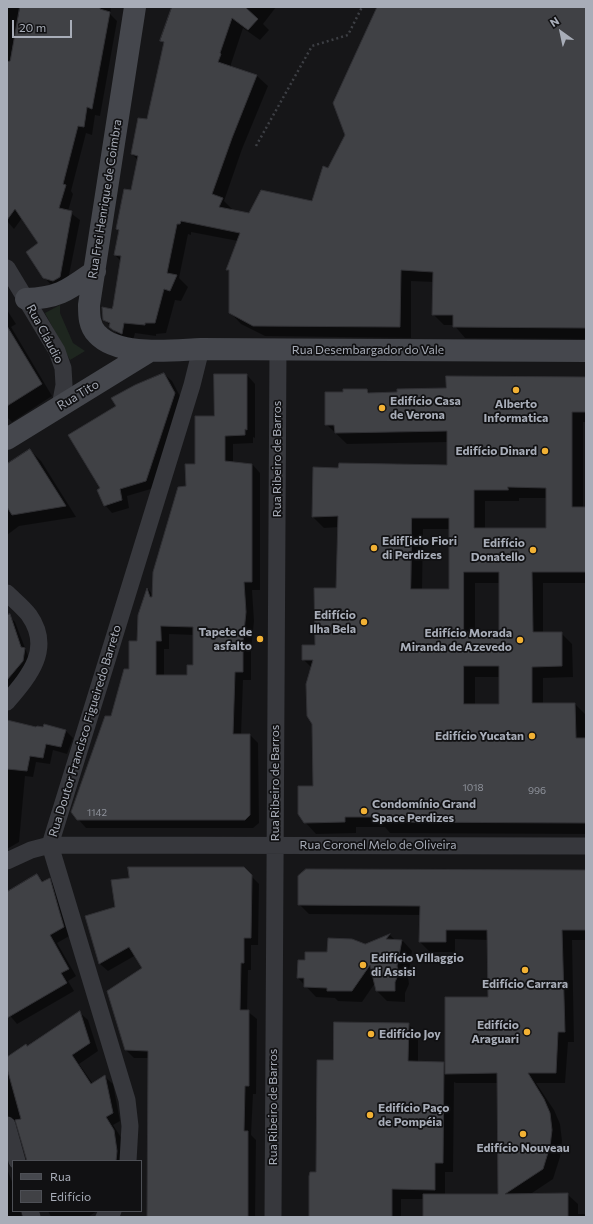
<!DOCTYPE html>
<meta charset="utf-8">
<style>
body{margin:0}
#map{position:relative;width:593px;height:1224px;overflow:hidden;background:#161618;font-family:Commissioner,sans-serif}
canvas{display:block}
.frame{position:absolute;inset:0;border:8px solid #a8adb8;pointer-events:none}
.legend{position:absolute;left:12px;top:1160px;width:130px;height:52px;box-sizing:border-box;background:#111113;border:1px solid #4d4f55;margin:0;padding:5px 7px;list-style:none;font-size:12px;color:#a8adb8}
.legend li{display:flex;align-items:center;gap:8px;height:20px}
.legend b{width:20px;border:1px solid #4d4f55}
.north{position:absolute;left:541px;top:12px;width:40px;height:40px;-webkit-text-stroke:3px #111113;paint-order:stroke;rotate:327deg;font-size:11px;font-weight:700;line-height:16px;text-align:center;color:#a8adb8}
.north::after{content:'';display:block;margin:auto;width:14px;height:18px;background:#a8adb8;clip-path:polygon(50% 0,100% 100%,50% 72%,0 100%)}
.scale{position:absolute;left:12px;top:20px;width:60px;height:18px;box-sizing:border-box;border:2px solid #a8adb8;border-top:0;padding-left:5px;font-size:12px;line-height:14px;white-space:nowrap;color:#a8adb8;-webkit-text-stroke:3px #111113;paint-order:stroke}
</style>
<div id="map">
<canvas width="593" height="1224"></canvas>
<div class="frame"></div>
<ul class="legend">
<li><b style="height:5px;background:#45474d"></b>Rua</li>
<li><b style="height:11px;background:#404145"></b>Edifício</li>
</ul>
<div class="north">N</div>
<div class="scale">20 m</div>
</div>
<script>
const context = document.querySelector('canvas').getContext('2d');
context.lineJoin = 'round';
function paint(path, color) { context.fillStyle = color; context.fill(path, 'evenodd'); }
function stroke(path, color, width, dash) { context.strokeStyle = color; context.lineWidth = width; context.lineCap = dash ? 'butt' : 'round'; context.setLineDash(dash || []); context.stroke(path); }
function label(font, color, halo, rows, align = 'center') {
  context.font = font + ' Commissioner,sans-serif'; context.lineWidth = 3.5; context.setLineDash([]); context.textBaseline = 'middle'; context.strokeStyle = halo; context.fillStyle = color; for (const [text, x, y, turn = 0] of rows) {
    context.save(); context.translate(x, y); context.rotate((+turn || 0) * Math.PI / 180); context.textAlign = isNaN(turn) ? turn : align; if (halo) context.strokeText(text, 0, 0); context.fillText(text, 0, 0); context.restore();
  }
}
const green = new Path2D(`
 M60 305V313L73 343 85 351 70 360 45 313Z`);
const shadow = new Path2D(`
 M7 7H111L110 14 117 21 100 116 95 115 92 135 86 133 71 191 73 194 68 211 80 220 67 285 52 286 44 277 40 244 22 218 14 229 7 221Z
 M173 7H276L263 24 269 30 260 40 243 28 231 64V67L257 76 268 86 242 149 224 201 233 210 250 214 313 202 347 135 334 103 377 7H586V339L465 338 454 325H444L433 314 434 282 411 281V338L265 336 241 324 230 312V272L227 270 238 241 191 232V235L188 234 179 278 188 287 181 301 175 300 166 333 156 334V336L135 333 132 344 121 338 104 319 113 310 121 261 115 255 120 231 117 229 132 191 138 160 132 154 147 121 165 44 161 40Z
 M7 310 16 324 11 327 52 396 12 422 7 417Z
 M164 374 172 381 183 402 154 488 127 496 129 508 112 513 105 505 101 488 118 406Z
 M247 375 255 384V438L253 437V443L233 444V463L252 464 260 473V590H252L254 621 251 650V680H243L241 735H250L258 743 259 823 253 828H86L78 819 112 717 130 670 138 642 139 615 148 589 153 595 187 487 215 417ZM169 634 194 635V666L188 676H164V649H169Z
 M586 378V422H583V508H586V583H543V633H561L572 644 573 677 543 678V704H575L586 715V834L390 833 385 827H356V833L316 834 305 822 314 787 312 668 303 659 316 646 337 589 339 527 324 528 313 517 339 469 448 466V442L347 444 326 424 344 393 367 390 371 394ZM519 498H547V529H485V501H519ZM423 529H450V590H422ZM475 583H500V633H475ZM475 677H500V705H475Z
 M30 450 41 461 76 517 19 526 7 535V465Z
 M7 614 15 622 30 661 7 693Z
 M7 725 44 729 45 726 66 731 73 738 67 754 53 750 50 764 36 762 33 777 25 776 19 842 7 849Z
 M243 868 259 884 258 945H251V970H248L247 1011 257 1019 256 1094H253L251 1135 256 1140 255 1217H149V1058H134L126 1050 144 968 136 955 108 971 100 964 86 917Z
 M586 871V940H572L574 1042H568L565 1083H536L554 1110 560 1124 562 1141 560 1157 553 1179 529 1195 567 1194 578 1204V1214H586V1217H424V1199H401V1217H310L334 1062 408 1024 418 1034V1062L444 1063 446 1064 489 998 488 940 455 939V952H430L420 942V915L309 914 299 904ZM454 1082 456 1083H498L499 1195H445V1172H453Z
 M37 875 44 882 49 879 57 887 71 935 57 943 76 976 68 981 74 991 17 1024 7 1012V894Z
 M390 935 395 940H402L412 951 408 977 409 984 405 993V1002L387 1001 377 991 375 983 362 1002 338 1001 335 998 316 997 298 978 299 961H306L328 953 365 945Z
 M80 1013 88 1020 98 1051 79 1064 93 1084 105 1077 113 1084 120 1121 113 1125 122 1139 124 1161H27L19 1123H13L7 1119V1058L27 1047Z
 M7 1169 13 1184V1211H20L22 1217H7Z
 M48 1211H97L88 1217H51Z`);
const building = new Path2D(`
 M20 7H100V9L110 12 92 109 87 107 84 127 78 126 63 184 66 185 59 208 72 211 60 277 53 281 43 278 26 252 38 243 15 209 7 220V62L10 61Z
 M172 7H245L258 19 248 30 232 18 220 53 221 54 218 62 257 75 232 138 212 194 223 198 219 207 249 213 261 190 312 201 323 166 328 168 345 135 333 103 377 7H586V328L453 327V315H432L433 272 401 270 400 327 253 326 229 313V270H226L240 233 181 221 180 224H177L167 273 177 275 170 291 164 289 155 323H145V325L124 323 122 334 113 330 109 327 110 323 103 320 102 307 112 309 113 306 121 256 114 255 119 230 116 229 124 189 131 190 138 156 131 154 138 118 147 119 164 42 160 41Z
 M7 326 42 384 7 406Z
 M164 373 175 393 146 481 120 489 122 500 104 506 97 490 100 488 68 435 116 406 111 398 135 385Z
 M214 374H247V430L245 429V435L225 436V461L252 464V582H244L246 612 243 641V672H235L233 734H250V815L245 820H77L71 812 105 716H111L124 669H129V641H137L138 615 147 588 150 597H152L153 572 178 487 186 486 185 464H195V416H214ZM161 626 193 627V665H187V675H156V641H161Z
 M446 376 586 377V412H572V507H586V572H532L533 632H562V666L532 667V703H575L576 738H586V823L378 822V817H345V822L304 823 298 814V786H313L312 724 307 716 306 684 313 660H302V645H315L314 588H336L338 516 312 517 313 467 338 468 339 463 447 465V431L335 433 334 425H325V392H343V389H367L368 393 397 392V389L446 388ZM508 487 546 488V528H474V490H508ZM412 518H449V589H411ZM464 572H499V632H464ZM464 666H499V704H464Z
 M30 449 66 506 12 515 7 507V464Z
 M10 614 21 647 25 648 23 661 7 680V615Z
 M7 720 36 727 37 726 43 727 44 724 66 730 61 747 46 744 43 758 30 756 27 771 7 769Z
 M128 867H244L252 875 251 938H244V963H241L240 1010H249V1086H245L244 1131H248V1217H147L148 1051 125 1050 107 991 142 968 129 947 99 964 85 916 115 907 111 880 129 878Z
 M306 869 586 870V930H562L565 1032H558L556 1073H528L544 1099 550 1113 552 1130 550 1146 543 1169 505 1194 568 1193V1217H423V1194H498L497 1073 445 1074V997H488L487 930H446V942H419L420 906 298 905V876Z
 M37 874 42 882 50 878 59 910 64 927 50 935 69 969 61 973 67 983 7 1018V892Z
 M390 934 386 939 402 940 397 966 399 973 395 982V991H376L370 965 352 991H327V988L304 987V978H297L298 960H305V952H327L328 938 352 939 365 944Z
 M80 1011 90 1043 72 1055 91 1084 105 1075 113 1113 106 1117 114 1130 117 1151 116 1161H27L15 1120 21 1119 7 1068V1057L26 1044 27 1046Z
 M334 1022 409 1023 408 1061 444 1062 443 1163H435V1190L392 1189V1217H309V1176L310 1172H316L317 1060H333Z`);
const path = new Path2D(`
 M256 146 312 46 348 35 362 7`);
const street = new Path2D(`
 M7 268 57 351 63 368 64 385 60 406
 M7 593C14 600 23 607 29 615 53 649 29 676 7 702
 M7 861 31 850 50 845 586 846
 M7 1125 17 1161
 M128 1161 130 1126 127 1100 50 845 192 385 201 349
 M30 1211 32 1217
 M104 1217 113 1211
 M273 1217 278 349`);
const secondary = new Path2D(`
 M135 7 89 305C89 315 89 326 97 334 118 357 172 350 201 349L586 351
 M26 299C59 298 68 290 95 271
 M7 439 150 351`);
const markers = [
 [516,390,4,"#f2b134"],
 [382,408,4,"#f2b134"],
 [545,451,4,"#f2b134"],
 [374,548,4,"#f2b134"],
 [533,550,4,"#f2b134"],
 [364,622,4,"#f2b134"],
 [260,639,4,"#f2b134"],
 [520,640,4,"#f2b134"],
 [532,736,4,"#f2b134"],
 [364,811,4,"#f2b134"],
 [363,965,4,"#f2b134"],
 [525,970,4,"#f2b134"],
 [527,1032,4,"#f2b134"],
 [371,1034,4,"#f2b134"],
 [370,1115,4,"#f2b134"],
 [523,1134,4,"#f2b134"]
];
const numberNames = [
 ["1018",473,788],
 ["996",537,791],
 ["1142",97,813]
];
const streetNames = [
 ["Rua Frei Henrique de Coimbra",105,199,-81],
 ["Rua Cláudio",45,334,62],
 ["Rua Desembargador do Vale",368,350],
 ["Rua Tito",78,395,-31],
 ["Rua Ribeiro de Barros",277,459,-90],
 ["Rua Doutor Francisco Figueiredo Barreto",85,731,-73],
 ["Rua Ribeiro de Barros",275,783,-90],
 ["Rua Coronel Melo de Oliveira",378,845],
 ["Rua Ribeiro de Barros",273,1107,-90]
];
const poiNames = [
 ["Edifício Casa",390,401,"left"],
 ["de Verona",390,415,"left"],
 ["Alberto",516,404,"center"],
 ["Informatica",516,418,"center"],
 ["Edifício Dinard",537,451],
 ["Edif[icio Fiori",382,541,"left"],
 ["di Perdizes",382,555,"left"],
 ["Edifício",525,543],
 ["Donatello",525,557],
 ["Edifício",356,615],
 ["Ilha Bela",356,629],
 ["Tapete de",252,632],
 ["asfalto",252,646],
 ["Edifício Morada",512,633],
 ["Miranda de Azevedo",512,647],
 ["Edifício Yucatan",524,736],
 ["Condomínio Grand",372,804,"left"],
 ["Space Perdizes",372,818,"left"],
 ["Edifício Villaggio",371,958,"left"],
 ["di Assisi",371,972,"left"],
 ["Edifício Carrara",525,984,"center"],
 ["Edifício",519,1025],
 ["Araguari",519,1039],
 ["Edifício Joy",379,1034,"left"],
 ["Edifício Paço",378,1108,"left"],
 ["de Pompéia",378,1122,"left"],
 ["Edifício Nouveau",523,1148,"center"]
];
paint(green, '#1e261f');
paint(shadow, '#0007');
paint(building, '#404145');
stroke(building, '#303034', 1);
stroke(path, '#3d3f44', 2.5, [2, 3]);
stroke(street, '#37383d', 17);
stroke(secondary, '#45474d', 22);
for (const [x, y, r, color] of markers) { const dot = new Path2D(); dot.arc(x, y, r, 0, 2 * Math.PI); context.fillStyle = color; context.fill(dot); stroke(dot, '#111113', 1.5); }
label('10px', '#8e929b', null, numberNames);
label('12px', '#a8adb8', '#111113', streetNames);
label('bold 12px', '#a8adb8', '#111113', poiNames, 'right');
</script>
